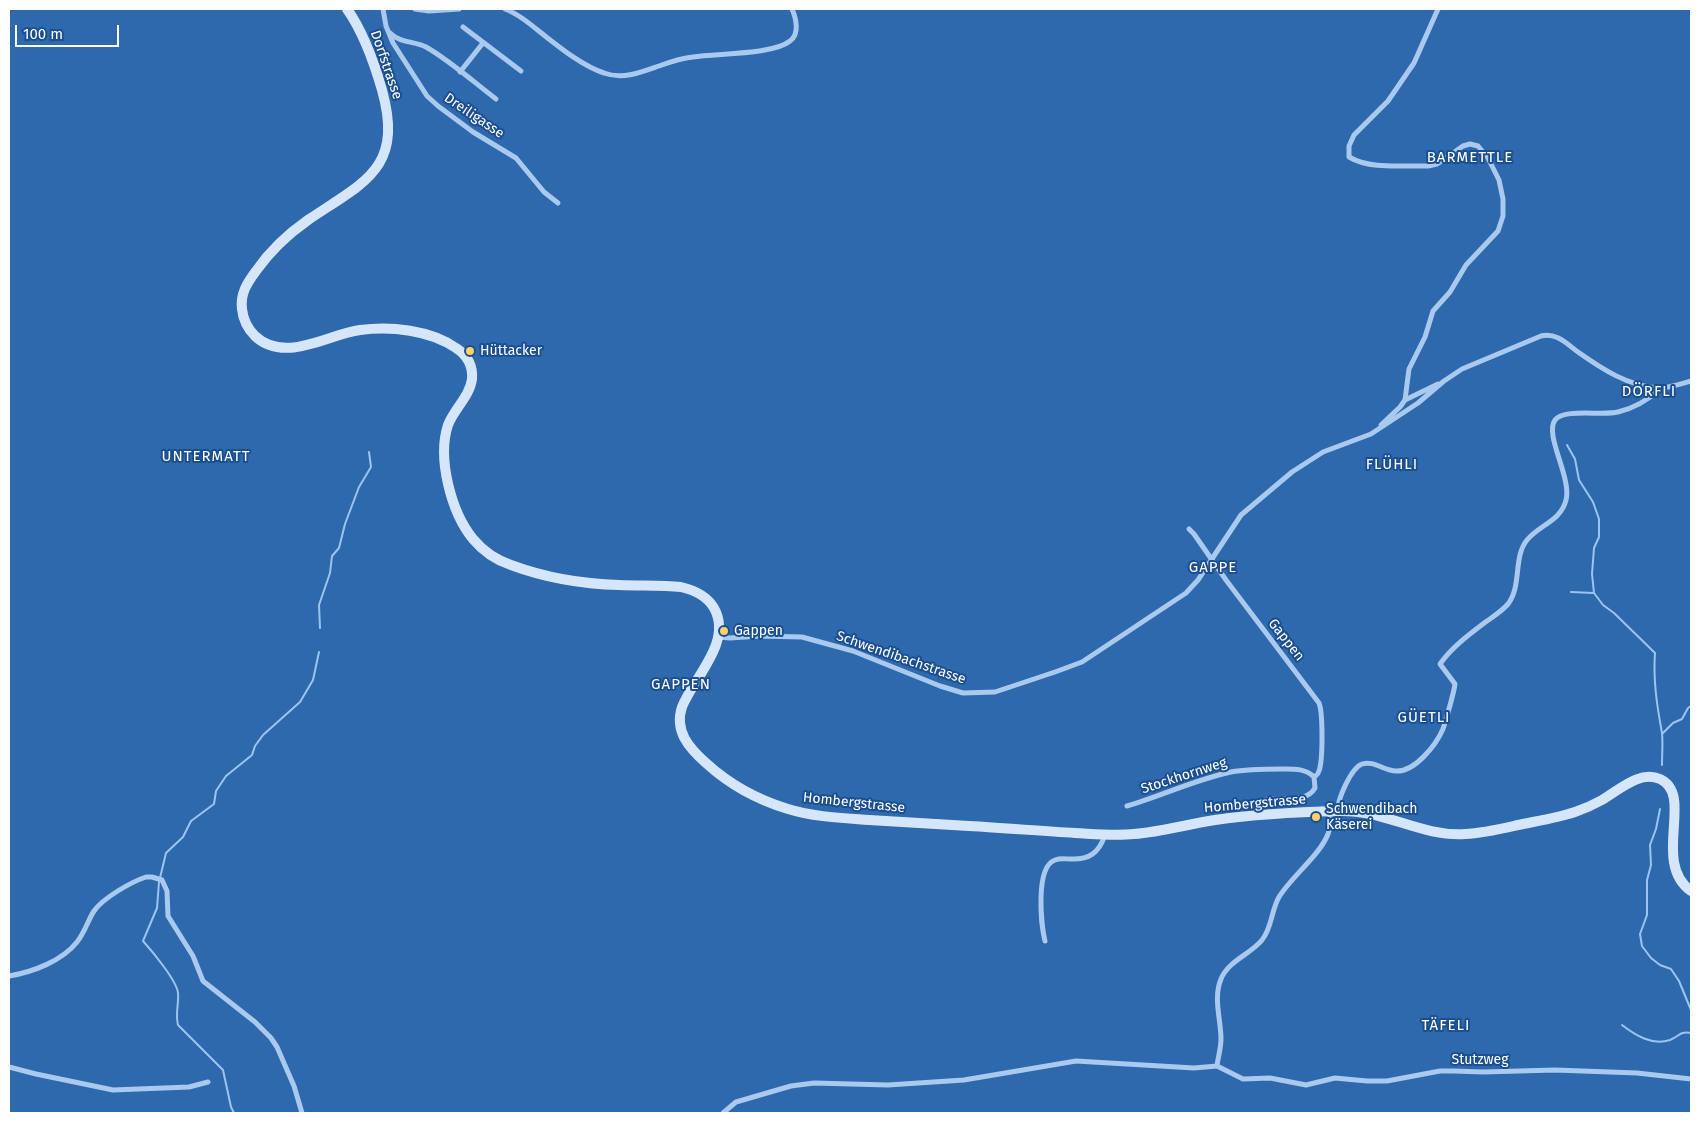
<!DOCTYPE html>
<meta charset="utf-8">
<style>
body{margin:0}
#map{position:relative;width:1700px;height:1122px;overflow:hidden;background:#1b4f8f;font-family:"Fira Sans",sans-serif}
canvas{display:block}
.frame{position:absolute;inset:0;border:10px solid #fff;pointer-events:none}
.scale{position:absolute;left:15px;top:25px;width:104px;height:22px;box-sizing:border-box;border:2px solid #fff;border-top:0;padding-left:6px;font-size:15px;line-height:18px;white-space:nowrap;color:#fff;-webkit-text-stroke:4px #1b4f8f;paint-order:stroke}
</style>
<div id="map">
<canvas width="1700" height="1122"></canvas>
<div class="frame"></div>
<div class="scale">100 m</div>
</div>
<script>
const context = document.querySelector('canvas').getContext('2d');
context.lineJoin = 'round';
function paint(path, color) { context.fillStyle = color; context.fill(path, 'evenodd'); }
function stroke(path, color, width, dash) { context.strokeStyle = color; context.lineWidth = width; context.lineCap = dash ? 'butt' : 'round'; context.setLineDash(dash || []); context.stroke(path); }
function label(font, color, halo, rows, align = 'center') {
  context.font = font + ' "Fira Sans",sans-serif'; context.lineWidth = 4; context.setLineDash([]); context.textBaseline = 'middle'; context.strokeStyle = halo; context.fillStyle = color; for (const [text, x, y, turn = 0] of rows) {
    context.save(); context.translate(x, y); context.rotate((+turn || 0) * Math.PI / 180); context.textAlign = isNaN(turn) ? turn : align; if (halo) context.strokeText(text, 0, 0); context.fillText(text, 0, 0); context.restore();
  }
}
const green = new Path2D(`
 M9 9H1691V1113H9Z`);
const stream = new Path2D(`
 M1567 445 1575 459 1579 480 1593 502 1599 519V537L1594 548 1592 574 1594 593 1603 605 1614 613 1655 653C1653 680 1657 706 1662 733 1663 743 1662 754 1662 765
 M1571 592 1594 593
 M320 628 319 605 330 573 332 556 339 548 345 524 359 487 371 467 369 452
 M1662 734 1673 723 1682 719 1688 708 1691 706
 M1660 809 1656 829 1650 845 1651 865 1647 880V915L1640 934 1642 946 1651 958 1660 965 1671 969 1679 981 1691 1010
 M1622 1025C1635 1035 1652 1046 1670 1040 1680 1036 1679 1031 1691 1033
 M234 1113 231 1107 223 1070 178 1025C175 1013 179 1005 178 993 177 981 152 951 143 941L157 908 159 882 166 853 183 837 191 821 214 804 216 791 226 776 252 755 255 746 263 735 300 702 313 680 319 652`);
const street = new Path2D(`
 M383 9 386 26 393 43 427 96 438 106 473 132 516 158 544 192 558 203
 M415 9 429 11 459 9
 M505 9C518 14 529 23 540 32 558 46 582 66 604 73 623 80 642 72 659 66 670 62 682 58 693 57 716 53 773 55 790 41 800 34 796 18 792 9
 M463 27 521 71
 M390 33C400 43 414 41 426 47 449 60 475 83 496 99
 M460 72 483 43
 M1405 400 1438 384
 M1381 425 1400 407 1405 400 1409 369 1425 337 1433 311 1450 292 1466 265 1498 231 1503 216V199L1499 180 1488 158 1478 146 1470 144 1463 146 1437 164 1428 166C1403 165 1371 170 1349 157V146L1354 135 1388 101 1414 63 1438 9
 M1189 529 1194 534 1226 580 1319 703C1323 713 1323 760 1319 771 1318 775 1317 775 1314 777
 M719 637 730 638 759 636 802 637 853 651 940 686 963 693 995 692 1055 672 1082 662 1186 593 1198 580 1241 515 1292 472 1323 452 1371 434 1418 403 1444 381 1462 369 1541 336C1556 332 1567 344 1578 352 1602 369 1628 386 1658 388 1665 389 1684 383 1691 381
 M1127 806C1161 796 1197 779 1231 772 1247 769 1264 769 1281 769 1293 769 1305 768 1314 777L1315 788C1306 804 1280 797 1265 800L1261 807V815
 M1338 811C1337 800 1351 768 1362 764 1374 760 1384 771 1396 771 1415 772 1436 745 1443 729 1447 716 1453 697 1455 684L1440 664C1453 646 1470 634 1487 621 1494 616 1502 611 1508 604 1522 586 1513 557 1527 540 1539 525 1561 521 1566 500 1572 478 1544 435 1555 420 1564 408 1603 416 1618 412 1635 408 1647 401 1660 389
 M1045 941C1041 925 1035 867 1055 860 1060 858 1065 859 1070 859 1089 860 1099 853 1105 835
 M9 976C33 972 62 961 77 942 85 932 88 920 94 911 103 898 131 882 146 877H152L162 880 167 891 168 916 193 956 203 981 255 1022 271 1038 277 1047 294 1086 302 1113
 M1217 1066C1218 1057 1221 1048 1221 1039 1221 1020 1213 998 1221 979 1228 961 1251 954 1262 940 1272 928 1271 911 1279 897 1291 877 1320 855 1328 834 1331 827 1330 819 1330 811
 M9 1067 36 1074 113 1090 189 1087 208 1082
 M723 1113 736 1102 791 1086 814 1083 888 1085 964 1080 1076 1061 1194 1068 1217 1066 1243 1079 1270 1078 1306 1085 1335 1078 1367 1081H1387L1440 1071H1454L1483 1072 1555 1070 1637 1073 1691 1079`);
const secondary = new Path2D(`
 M347 9C364 33 374 62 382 90 404 169 364 182 308 220 288 234 270 251 256 271 247 283 240 294 242 309 243 319 248 329 255 336 285 364 328 334 360 330 391 326 430 330 456 348 467 355 473 365 472 379 470 396 454 409 448 425 437 458 451 512 473 539 483 551 496 560 511 565 546 578 582 584 619 585 640 586 661 585 681 587 694 590 707 596 714 608 733 642 694 677 682 707 674 731 689 748 706 763 729 784 758 800 788 809 814 817 842 818 869 820 903 822 936 824 969 826 1005 828 1040 831 1075 833 1095 834 1115 836 1134 834 1162 832 1188 824 1215 820 1256 814 1298 812 1339 811 1383 809 1421 837 1465 834 1483 833 1500 829 1518 825 1537 821 1557 818 1575 812 1584 809 1593 805 1602 800 1619 790 1640 770 1660 779 1695 795 1651 862 1691 891`);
const markers = [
 [470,351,5,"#ffd166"],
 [724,631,5,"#ffd166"],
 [1316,817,5,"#ffd166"]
];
const streetNames = [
 ["Dorfstrasse",386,65,71],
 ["Dreiligasse",474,116,34],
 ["Gappen",1286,640,52],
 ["Schwendibachstrasse",901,658,19],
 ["Stockhornweg",1184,776,-18],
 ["Hombergstrasse",854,803,6],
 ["Hombergstrasse",1255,804,-5],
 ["Stutzweg",1480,1060]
];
const poiNames = [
 ["Hüttacker",480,351],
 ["Gappen",734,631],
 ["Schwendibach",1326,809],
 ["Käserei",1326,825]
];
const neighbourhoodNames = [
 ["BARMETTLE",1470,158],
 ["DÖRFLI",1649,392],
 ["UNTERMATT",206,457],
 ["FLÜHLI",1392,465],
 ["GAPPE",1213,568],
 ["GAPPEN",681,685],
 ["GÜETLI",1424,718],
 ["TÄFELI",1446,1026]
];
paint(green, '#2e69ad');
stroke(stream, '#9cc4f0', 2);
stroke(street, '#a9c9ee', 5);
stroke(secondary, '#d6e6fa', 10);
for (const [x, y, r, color] of markers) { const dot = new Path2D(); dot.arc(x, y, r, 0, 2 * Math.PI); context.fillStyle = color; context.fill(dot); stroke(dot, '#1b4f8f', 2); }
label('14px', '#fff', '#1b4f8f', streetNames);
label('14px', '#fff', '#1b4f8f', poiNames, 'left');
context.letterSpacing = '1px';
label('15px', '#fff', '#1b4f8f', neighbourhoodNames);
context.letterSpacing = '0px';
</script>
